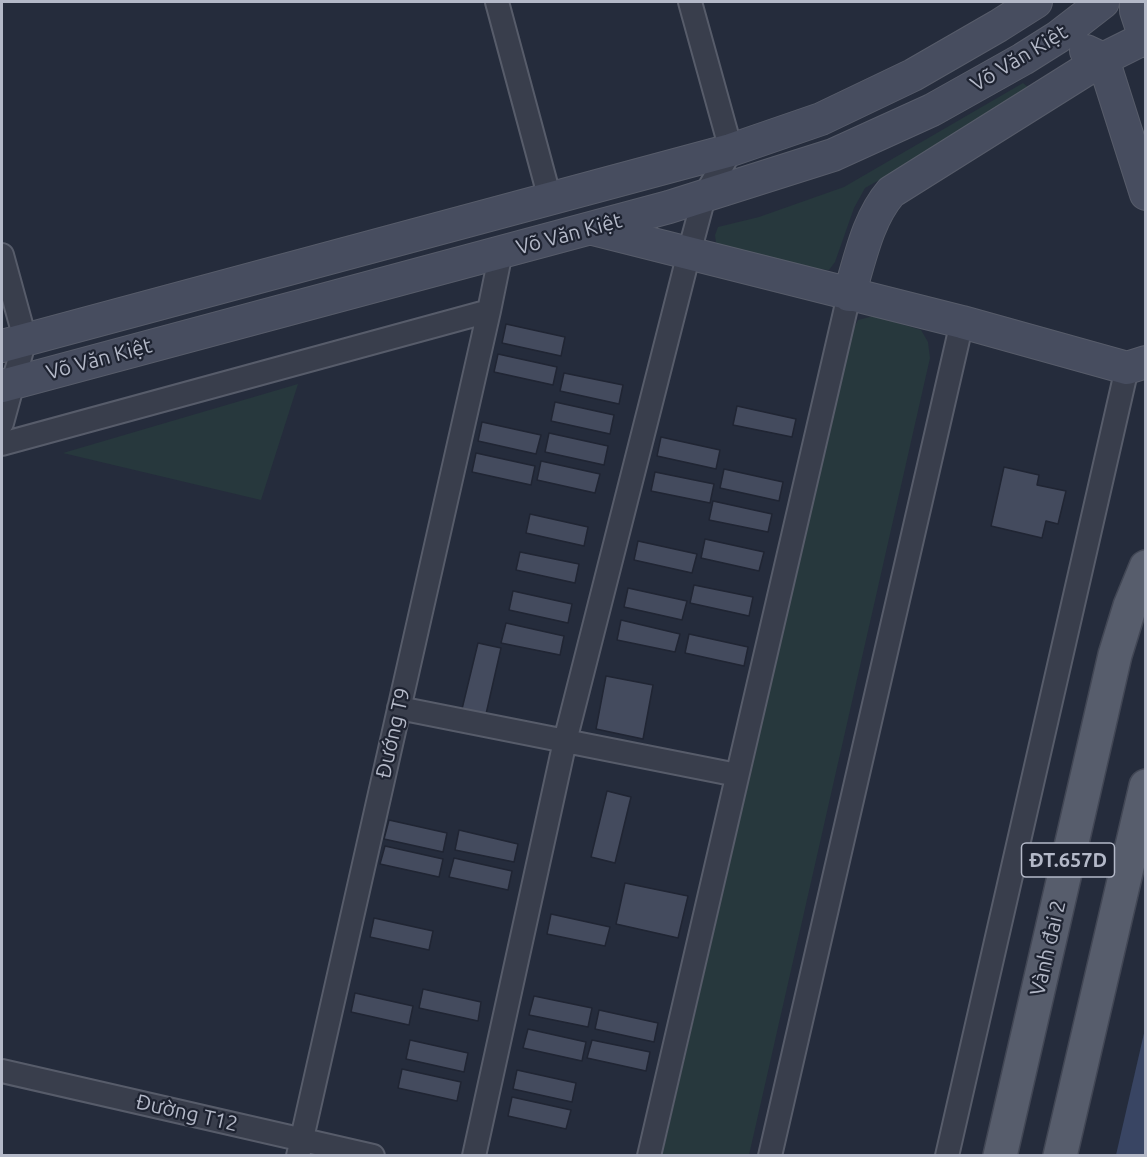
<!DOCTYPE html>
<meta charset="utf-8">
<style>
body{margin:0}
#map{position:relative;width:1147px;height:1157px;overflow:hidden;background:#252c3c;font-family:Ubuntu,sans-serif}
canvas{display:block}
.frame{position:absolute;inset:0;border:3px solid #b4b9c8;pointer-events:none}
</style>
<div id="map">
<canvas width="1147" height="1157"></canvas>
<div class="frame"></div>
</div>
<script>
const context = document.querySelector('canvas').getContext('2d');
context.lineJoin = 'round';
function paint(path, color) { context.fillStyle = color; context.fill(path, 'evenodd'); }
function stroke(path, color, width, dash) { context.strokeStyle = color; context.lineWidth = width; context.lineCap = dash ? 'butt' : 'round'; context.setLineDash(dash || []); context.stroke(path); }
function label(font, color, halo, rows, align = 'center') {
  context.font = font + ' Ubuntu,sans-serif'; context.lineWidth = 4.5; context.setLineDash([]); context.textBaseline = 'middle'; context.strokeStyle = halo; context.fillStyle = color; for (const [text, x, y, turn = 0] of rows) {
    context.save(); context.translate(x, y); context.rotate((+turn || 0) * Math.PI / 180); context.textAlign = isNaN(turn) ? turn : align; if (halo) context.strokeText(text, 0, 0); context.fillText(text, 0, 0); context.restore();
  }
}
const green = new Path2D(`
 M1023 83 1030 89V95L865 188 854 208 835 262 829 270 815 269 721 246 716 242 715 235 718 227 759 217 844 187Z
 M874 316 921 330 928 342 930 358 749 1155 662 1156 853 329 858 320Z
 M298 384 261 500 63 453Z`);
const water = new Path2D(`
 M1145 1029V1155H1116Z`);
const building = new Path2D(`
 M506 324 565 337 561 356 502 343Z
 M498 354 557 367 553 385 494 372Z
 M564 373 623 385 619 404 560 391Z
 M555 402 614 415 610 434 551 421Z
 M737 406 796 419 792 437 733 425Z
 M482 422 541 435 536 454 478 441Z
 M549 433 608 446 604 465 545 452Z
 M661 437 720 450 716 469 657 456Z
 M476 453 535 466 531 485 472 472Z
 M541 461 600 474 595 493 537 480Z
 M1004 467 1039 475 1037 485 1066 491 1058 524 1046 521 1042 538 991 526Z
 M724 469 783 482 779 501 720 488Z
 M655 472 714 484 710 503 651 491Z
 M713 501 772 514 768 532 709 520Z
 M530 514 588 527 584 546 526 533Z
 M705 539 764 552 759 571 701 558Z
 M638 541 697 554 692 573 634 560Z
 M520 552 579 564 575 583 516 570Z
 M694 585 753 597 749 616 690 603Z
 M628 588 687 601 682 620 624 607Z
 M513 591 572 604 568 623 509 610Z
 M621 620 680 634 675 652 617 640Z
 M506 623 564 636 560 655 501 643Z
 M689 634 748 647 744 666 685 653Z
 M478 643 501 648 486 714 462 709Z
 M606 676 653 685 643 739 596 729Z
 M607 791 631 797 615 863 591 857Z
 M389 820 447 833 443 852 384 839Z
 M459 830 518 844 514 862 455 850Z
 M385 846 443 859 439 877 380 864Z
 M454 858 512 871 508 890 449 877Z
 M625 883 688 896 678 938 616 924Z
 M551 914 610 927 605 946 547 934Z
 M374 918 433 931 429 950 370 937Z
 M423 989 481 1002 478 1021 419 1008Z
 M355 993 413 1006 409 1025 351 1012Z
 M534 996 592 1008 588 1027 529 1015Z
 M599 1010 658 1023 654 1042 595 1029Z
 M528 1029 586 1042 582 1061 523 1048Z
 M410 1040 468 1053 464 1072 406 1059Z
 M592 1040 650 1052 646 1071 587 1058Z
 M402 1069 461 1082 457 1101 398 1088Z
 M517 1070 576 1083 572 1102 513 1089Z
 M512 1097 571 1110 566 1129 508 1116Z`);
const street = new Path2D(`
 M497 2 550 199
 M2 255 25 339 2 423
 M2 444 489 311 501 252
 M399 708 737 775
 M2 1071 373 1156
 M298 1156 489 311
 M474 1156 565 741 689 253 704 197 731 150 690 2
 M649 1156 849 295
 M770 1156 962 322
 M947 1156 1127 368`);
const secondary = new Path2D(`
 M1136 2V11L1146 41
 M1086 51 1103 59 1146 194
 M593 229 962 322 1127 368 1146 362
 M849 295C860 260 867 220 891 192L1103 59 1145 38
 M2 346 731 150 821 119 913 75 998 26 1036 2
 M2 386 669 207 833 155 932 110 1023 59 1058 37 1103 2`);
const primary = new Path2D(`
 M1000 1156 1115 655 1130 606 1146 567
 M1060 1156 1146 786`);
const shields = [
 [1068,860,93]
];
const shieldNames = [
 ["ĐT.657D",1068,860]
];
const streetNames = [
 ["Võ Văn Kiệt",1019,58,-31],
 ["Võ Văn Kiệt",569,234,-15],
 ["Võ Văn Kiệt",99,359,-15],
 ["Đướng T9",393,733,-77],
 ["Vành đai 2",1048,948,-77],
 ["Đường T12",187,1113,13]
];
paint(green, '#27383d');
paint(water, '#394563');
paint(building, '#444b5e');
stroke(building, '#202533', 1.5);
stroke(street, '#575c6a', 26);
stroke(secondary, '#575c6a', 34);
stroke(primary, '#424755', 36);
stroke(street, '#393e4c', 22);
stroke(secondary, '#474d5f', 32);
stroke(primary, '#575d6c', 33);
for (const [x, y, w] of shields) { const box = new Path2D(); box.roundRect(x - w / 2, y - 17, w, 34, 4.5); context.fillStyle = '#1e2331'; context.fill(box); stroke(box, '#b4b9c8', 1.5); }
label('bold 20px', '#b4b9c8', null, shieldNames);
label('21px', '#b4b9c8', '#1e2331', streetNames);
</script>
